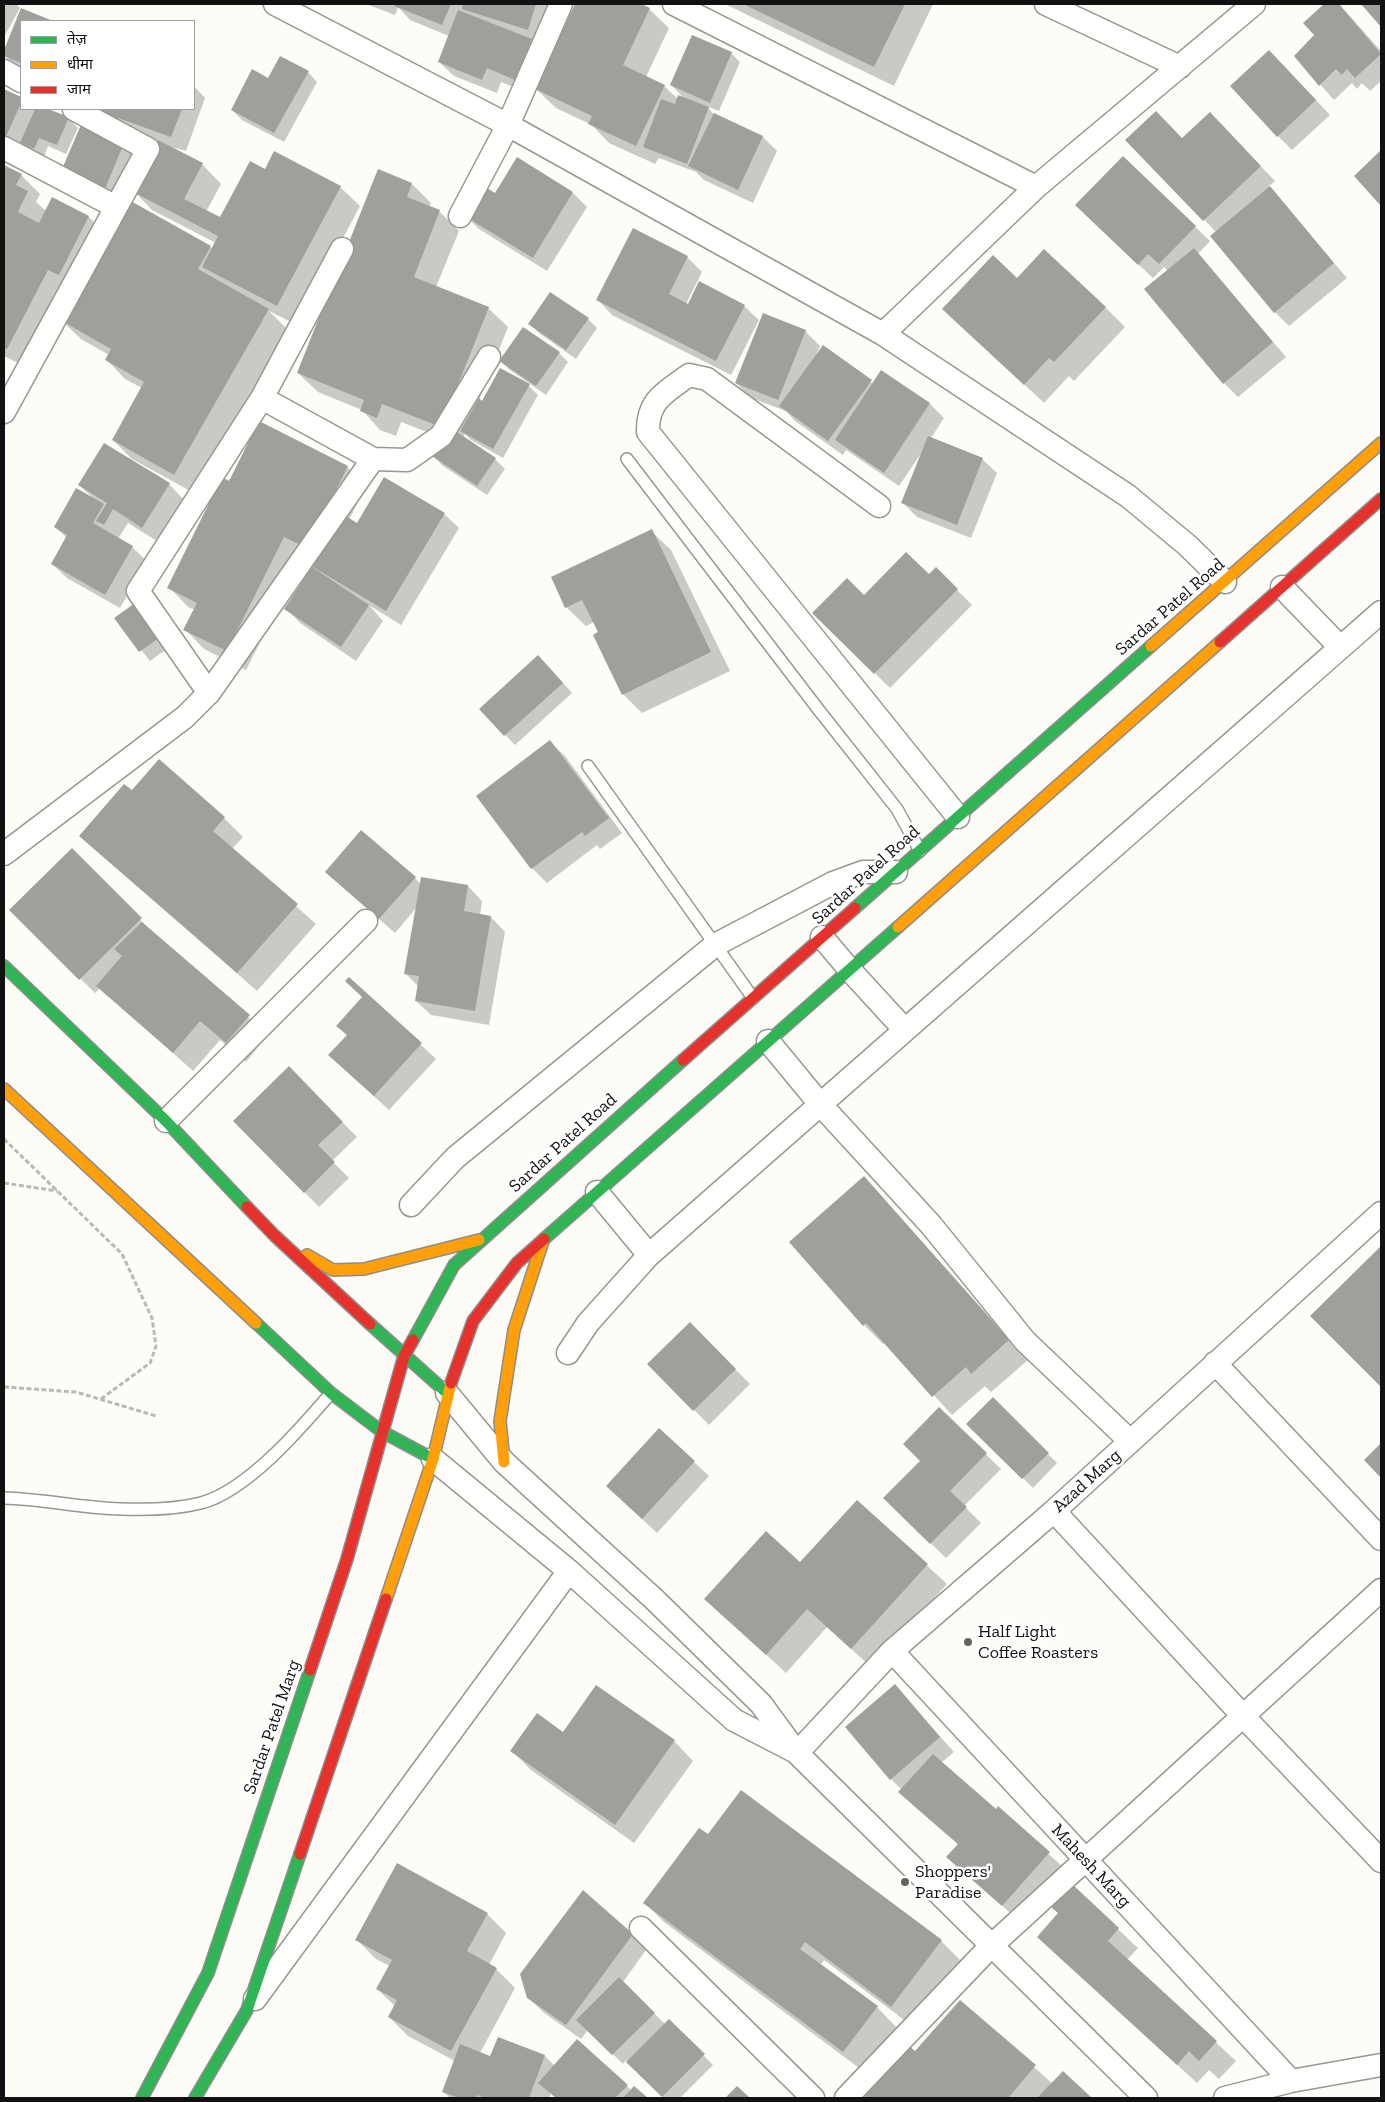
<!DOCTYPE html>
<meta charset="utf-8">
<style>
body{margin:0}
#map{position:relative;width:1385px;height:2102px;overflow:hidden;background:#fdfcf7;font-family:"Zilla Slab","Noto Sans Devanagari",serif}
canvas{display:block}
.frame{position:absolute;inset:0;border:5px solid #111;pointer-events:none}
.legend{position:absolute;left:20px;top:20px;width:175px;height:90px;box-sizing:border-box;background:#fff;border:1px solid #a0a0a0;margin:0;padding:6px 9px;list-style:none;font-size:15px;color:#111}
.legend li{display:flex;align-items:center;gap:10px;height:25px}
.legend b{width:25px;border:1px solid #a0a0a0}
</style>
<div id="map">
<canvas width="1385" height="2102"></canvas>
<div class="frame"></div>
<ul class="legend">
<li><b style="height:6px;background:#30b455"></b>तेज़</li>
<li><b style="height:6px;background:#ff9f0a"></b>धीमा</li>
<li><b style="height:6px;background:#e5322d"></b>जाम</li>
</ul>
</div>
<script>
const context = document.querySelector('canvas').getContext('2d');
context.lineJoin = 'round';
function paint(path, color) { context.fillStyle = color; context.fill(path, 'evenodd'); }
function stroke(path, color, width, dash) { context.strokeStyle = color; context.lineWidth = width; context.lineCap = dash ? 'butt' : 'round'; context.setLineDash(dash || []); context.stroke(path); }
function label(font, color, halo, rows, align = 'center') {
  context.font = font + ' "Zilla Slab",serif'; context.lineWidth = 5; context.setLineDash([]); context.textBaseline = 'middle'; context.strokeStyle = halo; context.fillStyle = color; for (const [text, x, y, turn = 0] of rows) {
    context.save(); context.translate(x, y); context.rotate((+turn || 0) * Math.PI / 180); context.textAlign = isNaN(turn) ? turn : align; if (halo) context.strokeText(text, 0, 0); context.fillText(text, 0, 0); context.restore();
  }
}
const shadow = new Path2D(`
 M4 4H16L20 8 4 37Z
 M366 4H555L543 44 532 40 546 55 530 94 501 82 497 93 454 76 439 62 449 36 410 20 398 7 395 15Z
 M577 4H638L649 9 669 28 646 77 664 86 678 99H685L671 85 731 53 740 62 719 111 706 106 715 115 763 137 777 151 753 203 704 180 696 172 659 158 655 164 609 143 592 125 556 108 536 89Z
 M725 4H933L894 86Z
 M1326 4H1339L1381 51V81L1370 91 1362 83 1357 89 1352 83 1334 100 1295 56 1316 35 1305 23Z
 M22 10 50 21H21V71L4 56V53Z
 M1284 66 1330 115 1292 150 1278 136Z
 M308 72 317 82 284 142 242 120 232 110 269 80Z
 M194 86 205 98 186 151 164 145 202 164 221 184 206 212 221 219 265 171 340 187 360 206 297 325 269 311 287 329 194 493 132 459 113 440 142 388 125 379 106 359 109 355 81 339 61 320 26 367 4 356V166L21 175 40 194 36 202 46 211 53 199 89 217 109 238 210 247 213 250 216 243 152 210 133 190 159 141 133 132 97 109H194Z
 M4 90 21 98V109H33L35 111 36 109H45L68 118 78 128 66 154 48 146 44 157 32 152 23 144 19 153 4 145Z
 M83 122 135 149 113 203 70 185Z
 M1224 128 1275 181 1268 187 1347 278 1289 326 1275 312 1216 232 1127 140H1182Z
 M1381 152V204L1356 176Z
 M1123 158 1210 241 1198 254 1286 357 1238 397 1224 383 1168 271 1164 267 1153 278 1091 220Z
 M412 184 431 203 429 207 440 212 459 231 436 287 488 308 508 327 479 400 482 402 528 385 538 395 503 458 471 440 465 434 463 438 495 459 505 469 487 495 443 466 433 456 445 439 401 422 396 436 380 430 362 410 318 392 298 373Z
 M573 193 587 207 547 271 479 229 465 215Z
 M634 230 687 257 702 272 686 304 744 306 759 320 731 375 612 315 598 300Z
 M1017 280 1105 307 1125 327 1074 381 1069 376 1044 403 944 309Z
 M588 319 597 328 576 359 539 333 530 324Z
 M805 331 820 346 816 355 874 384 881 372 930 404 944 418 931 438 982 459 997 473 971 538 917 517 903 503 922 452 899 486 846 450 843 455 795 421 786 411 751 398 736 383Z
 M559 353 568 362 546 395 510 370 501 361Z
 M347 467 366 486 349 520 357 525 444 514 459 528 401 625 369 605 383 621 356 661 300 623 286 608 316 561 304 555 246 670 204 649 185 629 195 610 188 607 169 587 229 482Z
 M169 484 183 499 157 541 128 523 118 539 132 547 147 561 120 608 67 578 52 564 67 538 55 527 91 496 79 485Z
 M651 531 671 550 730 671 642 713 623 694 594 622 586 626 566 607Z
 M936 569 972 605 890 688 813 613 929 576Z
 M135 605 168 648 150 661 116 618Z
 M548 666 572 693 515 745 480 709Z
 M550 742 565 756 622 833 600 849 597 845 547 883 532 868 478 796Z
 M132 792 224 818 243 837 232 849 316 924 257 991 80 835Z
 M72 850 154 934 268 1035 246 1062 220 1040 193 1071 100 988 95 993 11 910Z
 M326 872 415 878 421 884 422 878 468 886 482 901 480 915 491 917 505 932 489 1025 431 1015 416 1001 419 987 405 973 417 907 395 933Z
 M349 978 436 1059 389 1110 344 1069 348 1036 363 998Z
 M289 1068 357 1137 332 1161 349 1178 319 1207 235 1121Z
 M864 1177 1028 1360 991 1392 985 1386 952 1415 885 1342 883 1344 864 1325Z
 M1381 1247V1385L1312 1316Z
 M690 1324 750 1384 709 1425 649 1364Z
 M993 1399 1057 1463 1033 1488 968 1424Z
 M939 1409 1001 1469 964 1506 981 1523 946 1558 884 1498 921 1461Z
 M694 1462 709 1476 657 1533 607 1486Z
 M857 1501 947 1584 871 1667 827 1627 786 1673 705 1598 800 1564Z
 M895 1686 954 1752 941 1763 996 1811 998 1808 1064 1868 1018 1920 948 1857 959 1845 915 1807 900 1792 902 1790 891 1779Z
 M563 1734 674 1741 693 1761 634 1843 531 1770 512 1751Z
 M708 1836 941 1941 960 1960 911 2025 824 1960 820 1966 877 2007 896 2027 863 2071 664 1922 645 1903Z
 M1072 1886 1138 1948 1127 1960 1236 2061 1219 2079 1209 2070 1197 2083 1038 1937 1059 1913Z
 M487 1914 506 1933 489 1965 496 1969 515 1988 480 2053 491 2058 499 2038 545 2056 555 2066 627 2086 631 2090 634 2087 646 2098H556L551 2093 549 2098H450L443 2091 455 2061 408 2036 389 2017 395 2006 377 1989 390 1966 376 1959 357 1940Z
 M632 1935 646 1950 623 1982 665 2024 669 2021 713 2065 680 2098H664L626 2060 623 2064 588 2030 581 2039 543 2012 528 1997Z
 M960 2002 1053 2084 1063 2073 1090 2098H869L865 2095 916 2053Z`);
const building = new Path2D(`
 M395 4H451L442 25 394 6Z
 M463 4H536L528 30 462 9Z
 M575 4H641L650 8 623 65 665 85 636 146 588 124 592 116 535 89Z
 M743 4H905L874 67Z
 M1324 4H1339L1381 54 1355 78 1347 69 1342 75 1336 69 1319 86 1294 56 1314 35 1303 23Z
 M1361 4H1381V27Z
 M21 8 53 21H21V63L4 56V50Z
 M458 10 532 39 515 80 487 68 482 80 438 62Z
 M692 35 732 52 710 103 670 85Z
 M1269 50 1316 100 1277 137 1230 86Z
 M280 56 309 71 274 133 231 110 252 69 268 78Z
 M4 89 21 97V103L4 141Z
 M678 95 709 107 687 164 643 147 661 99 675 104Z
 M35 109H48L69 117 57 145 39 138 34 149 20 143Z
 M96 109H182L171 137 118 118 117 121Z
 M1156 111 1182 138 1210 112 1261 166 1203 221 1125 140Z
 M714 113 763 136 738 190 688 166Z
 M83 120 126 138 103 194 59 176Z
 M158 140 203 163 184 199 220 217 250 161 265 169 274 151 341 186 277 306 202 267 218 236 131 191Z
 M1381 150V206L1354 176Z
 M1123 156 1196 226 1159 264 1148 254 1138 265 1075 205Z
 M517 157 573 192 533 258 463 215 482 185 495 193Z
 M4 165 22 174 16 185 28 191 18 212 39 223 52 197 89 216 59 275 48 270 7 349 4 348Z
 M378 169 412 183 407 197 440 210 414 277 489 307 441 427 382 404 377 418 360 411 364 400 297 373Z
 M1270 186 1334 263 1274 313 1210 236Z
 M129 200 211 246 198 269 269 309 174 475 112 440 144 382 105 360 111 349 60 320Z
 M633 228 688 256 669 294 688 304 699 281 745 305 716 361 596 300Z
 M1194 248 1273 342 1223 384 1144 289Z
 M1044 249 1106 307 1054 362 1049 358 1024 385 942 309 993 255 1017 278Z
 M550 292 589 318 566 350 528 324Z
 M763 313 806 330 778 400 735 383Z
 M523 327 560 352 536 386 499 361Z
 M823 345 872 380 828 441 779 406Z
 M500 368 530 384 493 449 460 431 479 398 482 401Z
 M881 370 930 403 884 473 835 440Z
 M259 421 348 466 307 548 284 537 227 651 183 630 197 603 167 588 222 477 229 481Z
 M451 428 496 458 477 486 432 456Z
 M928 436 983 458 957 525 901 503Z
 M104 443 170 483 142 528 113 509 104 525 96 521 107 503 78 485Z
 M384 477 445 513 386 611 313 567 344 515 357 523Z
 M76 488 104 504 93 523 133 546 105 595 51 564 67 535 54 527Z
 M652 529 711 652 622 695 593 635 598 632 582 600 565 608 551 577Z
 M906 552 929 574 936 567 958 589 874 674 812 613 847 578 864 595Z
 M312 567 369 605 341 647 284 609Z
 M135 603 159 638 139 652 114 618Z
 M538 655 563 683 504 736 479 709Z
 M550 740 609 818 585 836 582 832 531 869 476 796Z
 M159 759 225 817 213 831 298 904 237 973 79 836 124 784 132 790Z
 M361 830 416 877 379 919 325 872Z
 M72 848 142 918 79 980 9 910Z
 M421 877 468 885 464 911 491 916 475 1011 415 1001 419 976 404 974Z
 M142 922 250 1015 226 1043 200 1021 173 1053 96 986 122 956 114 949Z
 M349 977 422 1043 374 1096 328 1055 347 1035 336 1026 362 997 345 981Z
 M289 1066 343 1122 318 1145 335 1162 304 1193 233 1121Z
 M864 1176 1009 1340 971 1374 966 1367 932 1397 866 1323 863 1326 789 1242Z
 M1381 1246V1387L1310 1316Z
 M690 1322 736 1369 693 1411 647 1364Z
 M993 1397 1049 1453 1022 1479 966 1424Z
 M939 1407 987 1453 950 1491 967 1507 930 1544 883 1498 920 1461 903 1444Z
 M659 1428 695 1461 642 1519 606 1486Z
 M1381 1443V1478L1364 1460Z
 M857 1500 928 1564 851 1649 807 1609 766 1655 704 1599 766 1531 800 1562Z
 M895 1684 940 1737 890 1780 845 1727Z
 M596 1685 675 1740 615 1825 510 1751 537 1713 563 1732Z
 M933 1754 996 1809 998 1806 1050 1852 1002 1906 946 1857 958 1844 898 1792Z
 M741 1790 942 1940 891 2007 805 1942 800 1949 878 2006 843 2052 643 1903 699 1828 708 1834Z
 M397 1863 488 1913 467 1951 497 1968 451 2051 388 2017 397 2000 376 1989 392 1960 355 1940Z
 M1072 1884 1119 1928 1108 1941 1217 2041 1199 2061 1189 2051 1177 2065 1037 1937 1058 1913 1051 1907Z
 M583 1890 633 1934 566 2025 527 1998 520 1974Z
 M619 1977 655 2013 612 2055 576 2020Z
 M960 2000 1036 2065 1008 2098H867L863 2095 907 2044 915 2051Z
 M669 2019 705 2054 662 2097 626 2062Z
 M498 2037 545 2055 529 2098H485L477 2095 476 2098H459L442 2092 460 2044 490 2056Z
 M577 2039 628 2085 615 2098H556L538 2083Z
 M1063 2071 1092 2098H1037Z
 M634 2086 648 2098H623Z
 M737 2086 750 2098H725Z`);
const path = new Path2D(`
 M4 1139 122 1254 152 1318 156 1346 150 1363 101 1399
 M4 1183 57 1191
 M4 1387 76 1392 156 1416`);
const lane = new Path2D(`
 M627 459 818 709 897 809 920 851
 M588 766 753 998
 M4 1498C43 1499 82 1508 121 1509 147 1510 177 1509 201 1503 247 1491 301 1428 331 1393`);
const street = new Path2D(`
 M275 4 508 125 883 334 1128 496 1187 545 1225 582
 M674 4 1036 187
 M1046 4 1180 67
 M4 71 21 81
 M4 148 116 207
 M460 216 508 125 561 4
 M883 334 1036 187 1254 4
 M4 412 148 149 74 109
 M373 459 407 460 441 436 489 357
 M879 506 707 379 689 375C666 392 647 400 648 432L958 817
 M1282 587 1340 647
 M209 693 138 591 262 398 342 249
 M4 854 185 717 209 693 373 459 262 398
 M822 937 849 969 904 1029
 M768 1041 820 1104 931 1225 1025 1341 1130 1441
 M166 1121 366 921
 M597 1192 649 1255
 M411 1205 455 1158 715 945 833 883 863 872H896
 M568 1353 588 1323 649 1255 1381 612
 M1215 1363 1381 1539
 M447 1393 504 1462 655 1600 761 1704 797 1753 1146 2098
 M433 1459 569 1571 734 1720 794 1751
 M1054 1511 1243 1716 1381 1861
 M892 1651 1291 2081
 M797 1753 892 1651 1054 1511 1381 1213
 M641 1928 813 2098
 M255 1999 569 1571
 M846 2098 990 1947 1381 1590
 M1225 2098 1291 2081 1381 2065`);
const fast = new Path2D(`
 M855 908 1151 646
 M4 966 166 1121 247 1207
 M544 1239 898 927
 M256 1323 331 1393 381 1431 433 1459
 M370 1324 447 1393
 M413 1340 454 1265 683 1060
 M142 2098 208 1973 310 1670
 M195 2098 247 2010 300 1854`);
const slow = new Path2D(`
 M1151 646 1381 443
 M898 927 1220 642
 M4 1089 256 1323
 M307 1255 333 1270 364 1269 479 1240
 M504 1462 500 1421 514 1330 543 1241
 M386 1599 433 1459 451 1383`);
const jam = new Path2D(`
 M1220 642 1381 499
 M683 1060 855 908
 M247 1207 275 1236 370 1324
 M451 1383 473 1321 517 1263 544 1239
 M310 1670 347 1559 404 1356 413 1340
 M300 1854 386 1599`);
const markers = [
 [968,1642,5,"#646362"],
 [905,1882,5,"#646362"]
];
const streetNames = [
 ["Sardar Patel Road",1170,607,-41],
 ["Sardar Patel Road",866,875,-42],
 ["Sardar Patel Road",563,1143,-42],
 ["Azad Marg",1087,1481,-42],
 ["Sardar Patel Marg",272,1727,-71],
 ["Mahesh Marg",1091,1866,47]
];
const poiNames = [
 ["Half Light",978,1632],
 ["Coffee Roasters",978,1653],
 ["Shoppers'",915,1872],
 ["Paradise",915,1893]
];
paint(shadow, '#0003');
paint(building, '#a19f9c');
stroke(lane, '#979795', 14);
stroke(street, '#979795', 25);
stroke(fast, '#8e8d8b', 14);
stroke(slow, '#8e8d8b', 14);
stroke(jam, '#8e8d8b', 14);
stroke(path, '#b9b9b8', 3, [5, 2.5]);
stroke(lane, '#fffffe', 11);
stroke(street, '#fffffe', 22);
stroke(fast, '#30b455', 11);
stroke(slow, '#ff9f0a', 11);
stroke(jam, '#e5322d', 11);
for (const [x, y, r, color] of markers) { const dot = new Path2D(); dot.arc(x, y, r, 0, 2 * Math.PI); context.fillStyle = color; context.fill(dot); stroke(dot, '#fff', 2); }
label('18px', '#111', '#fff', streetNames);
label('18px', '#111', '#fff', poiNames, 'left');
</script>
